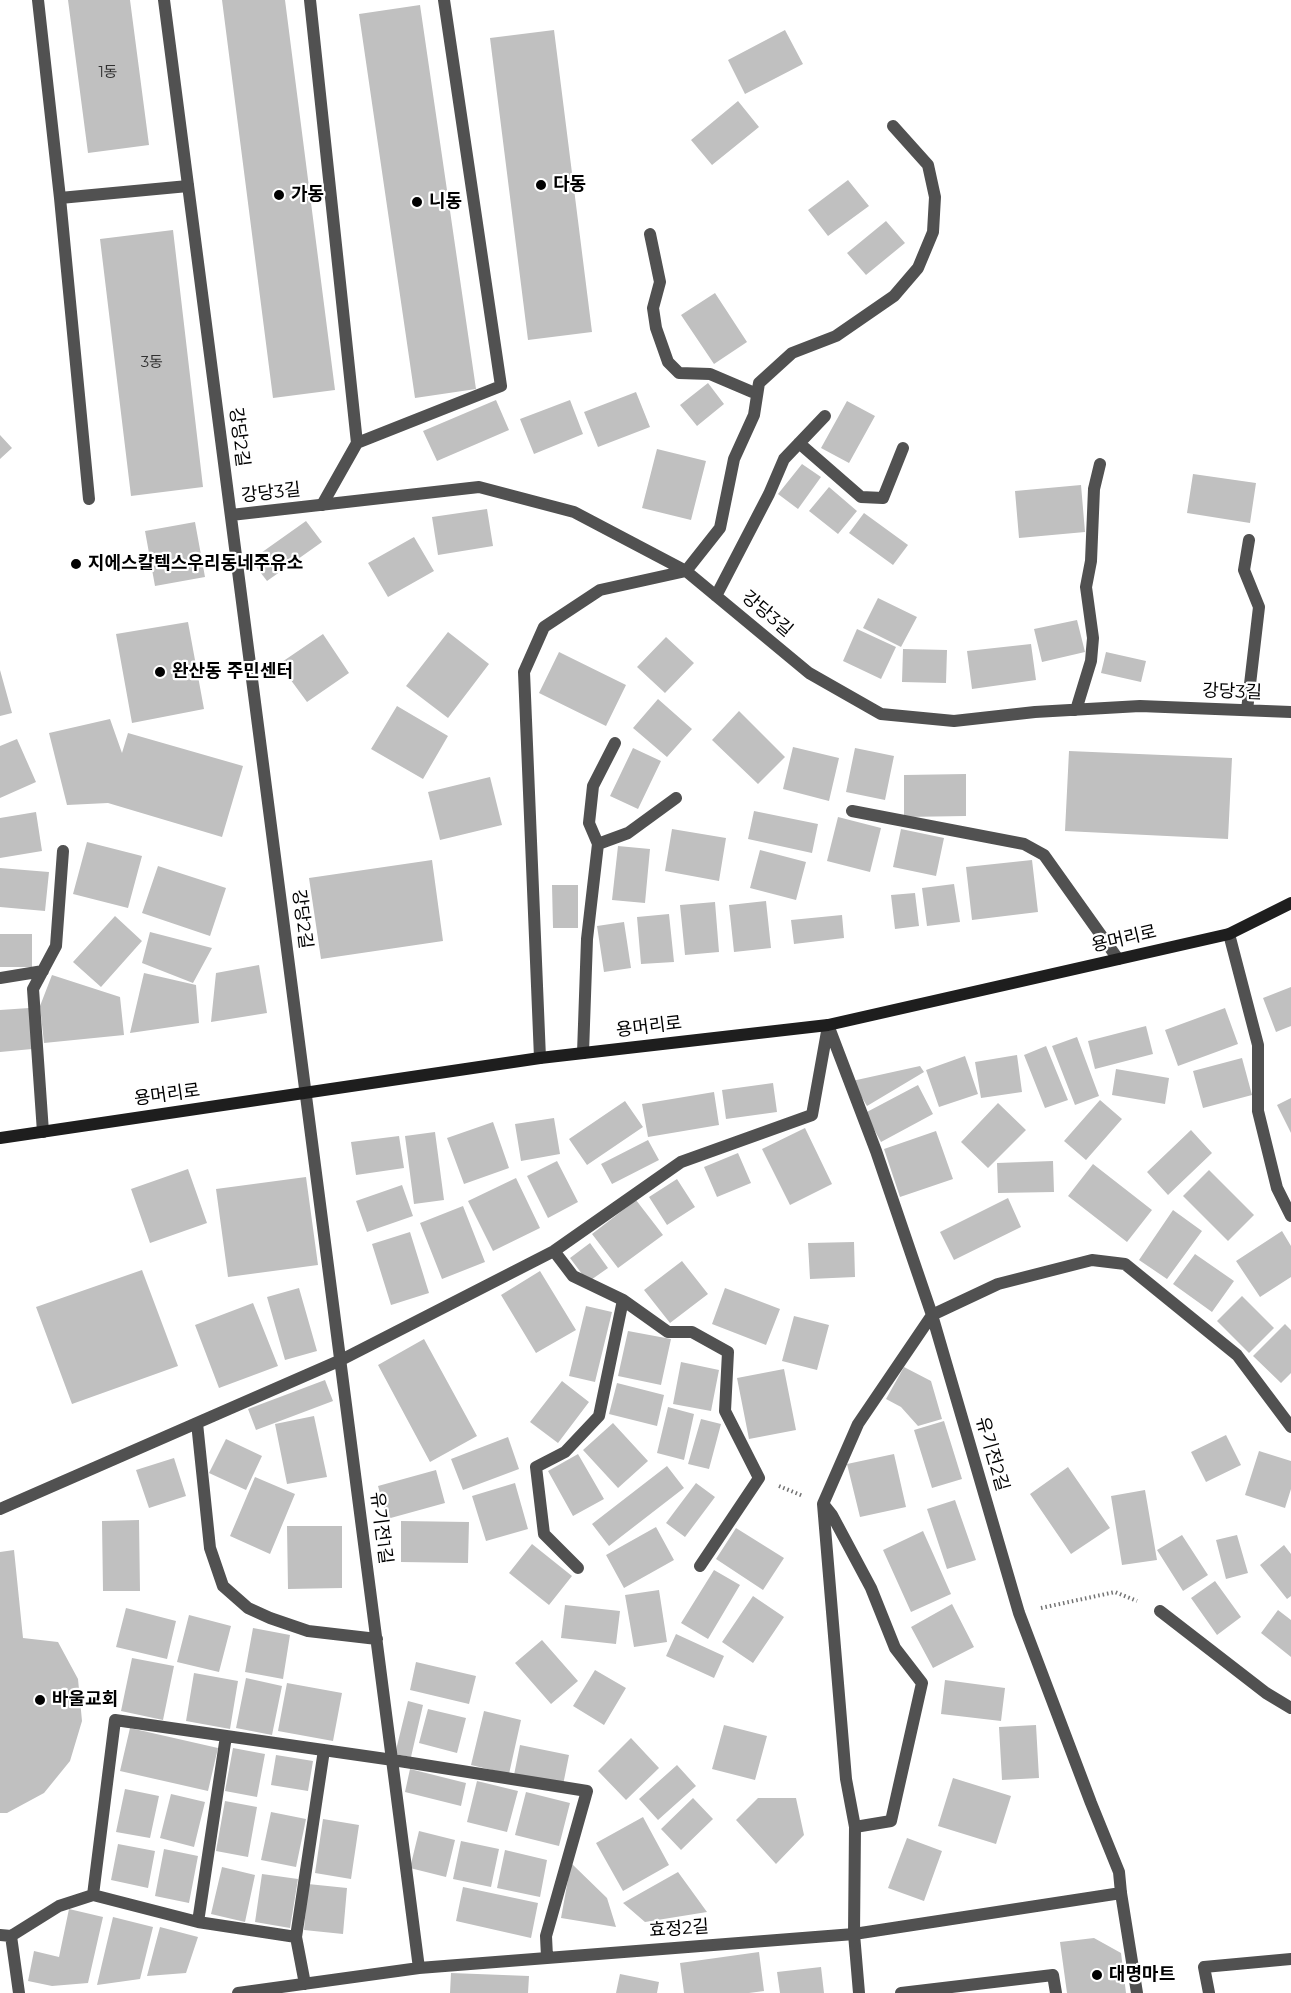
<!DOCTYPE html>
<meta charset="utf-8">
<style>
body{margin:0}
canvas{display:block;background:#fff}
</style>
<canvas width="1291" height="1993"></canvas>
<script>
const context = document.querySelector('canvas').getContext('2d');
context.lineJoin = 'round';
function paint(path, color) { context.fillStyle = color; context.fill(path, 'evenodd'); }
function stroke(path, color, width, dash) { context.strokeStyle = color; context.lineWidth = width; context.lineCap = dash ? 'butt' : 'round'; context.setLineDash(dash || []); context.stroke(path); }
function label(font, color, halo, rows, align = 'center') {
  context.font = font + ' Montserrat,"Noto Sans KR",sans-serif'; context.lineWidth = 4.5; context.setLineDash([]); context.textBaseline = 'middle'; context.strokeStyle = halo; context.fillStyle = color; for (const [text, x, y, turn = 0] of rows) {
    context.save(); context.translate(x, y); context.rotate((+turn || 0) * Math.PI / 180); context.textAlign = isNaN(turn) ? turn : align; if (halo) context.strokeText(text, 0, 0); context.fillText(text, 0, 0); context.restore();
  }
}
const building = new Path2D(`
 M68 0H130L149 145 88 153Z
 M222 0H285L335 390 273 398Z
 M420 5 476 389 415 398 359 14Z
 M554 30 592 332 528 340 490 38Z
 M785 30 803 64 745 94 728 60Z
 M738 101 759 127 712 165 691 140Z
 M848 180 869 206 828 236 808 210Z
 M886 221 905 243 866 275 847 253Z
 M173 230 203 487 131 496 100 239Z
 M715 293 747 342 714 364 681 315Z
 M708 383 724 404 697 426 680 405Z
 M636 392 650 427 598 447 584 412Z
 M496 400 509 430 437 461 423 431Z
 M570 400 583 434 534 454 520 419Z
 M847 401 875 416 849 463 821 448Z
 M0 435 12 448 0 459Z
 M657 449 706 461 691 520 642 508Z
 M802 464 821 477 798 509 778 494Z
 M1193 474 1256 483 1250 523 1187 513Z
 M1081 485 1085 532 1019 538 1015 491Z
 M829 487 857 511 838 534 809 511Z
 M487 509 493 546 438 555 432 517Z
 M864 513 908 545 893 565 849 533Z
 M306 521 322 542 267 581 251 560Z
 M195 522 205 577 155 586 145 531Z
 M414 537 434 571 388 597 368 563Z
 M878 598 917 617 901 647 863 628Z
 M1077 620 1085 652 1042 662 1034 629Z
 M188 622 204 709 132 723 116 634Z
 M857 629 896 647 881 679 843 661Z
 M448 632 489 664 448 718 406 686Z
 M323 634 349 673 307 702 279 664Z
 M666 637 694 663 665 693 637 667Z
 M1031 644 1036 680 972 689 967 651Z
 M903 649 947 650 946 683 902 682Z
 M559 652 626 685 606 726 539 693Z
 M1106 652 1146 661 1141 682 1101 673Z
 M0 670 12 713 0 716Z
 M658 699 692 729 667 757 633 728Z
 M397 706 448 736 423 779 371 749Z
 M739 711 785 757 758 784 712 740Z
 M110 719 122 753 128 733 243 766 222 837 108 803 67 805 49 733Z
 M17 739 36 782 0 798V746Z
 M793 747 839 758 829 801 783 789Z
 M633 748 661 761 638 809 610 796Z
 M855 748 894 756 885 800 846 792Z
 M1069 751 1232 758 1228 839 1065 831Z
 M966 774V816L904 817V775Z
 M490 777 502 825 440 840 428 792Z
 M754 811 818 824 812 853 748 839Z
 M36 812 42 851 0 858V818Z
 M838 817 881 828 870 872 827 861Z
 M672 829 726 838 719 881 665 871Z
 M901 829 944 838 936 876 893 867Z
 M87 842 142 856 128 908 73 894Z
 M618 846 650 849 645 903 612 900Z
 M760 850 806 862 796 900 750 888Z
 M432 860 443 941 321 959 309 878Z
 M1032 860 1038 912 972 920 966 867Z
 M158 866 226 888 210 936 142 913Z
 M0 868 49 872 45 911 0 907Z
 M954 884 960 922 927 926 922 888Z
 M552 885H578V928H553Z
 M915 893 919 926 895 929 891 895Z
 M766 901 771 948 734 952 729 905Z
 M715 902 719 952 685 955 680 905Z
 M669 914 674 962 641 964 637 917Z
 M842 915 844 938 794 944 791 920Z
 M115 916 142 941 101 987 73 962Z
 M624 922 631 968 604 972 597 926Z
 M150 932 212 948 193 983 142 963Z
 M0 934H32V967H0Z
 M259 965 267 1013 211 1022 216 973Z
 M144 973 196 985 199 1023 130 1033Z
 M52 975 120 997 124 1035 44 1043 40 1006Z
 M1291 987V1026L1276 1032 1263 998Z
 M29 1008 32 1049 0 1052V1010Z
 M1225 1008 1238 1044 1178 1066 1165 1030Z
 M1146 1026 1153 1054 1095 1069 1088 1041Z
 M1077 1037 1099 1096 1075 1105 1052 1046Z
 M1046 1046 1068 1100 1045 1108 1024 1055Z
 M1017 1055 1022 1092 981 1098 975 1062Z
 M965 1056 978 1094 939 1107 926 1070Z
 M1242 1058 1252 1095 1203 1108 1193 1071Z
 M920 1066 924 1072 867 1106 852 1081Z
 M1116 1069 1169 1078 1165 1104 1112 1095Z
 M773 1083 777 1112 726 1119 722 1090Z
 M918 1085 933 1114 881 1142 865 1113Z
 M714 1092 719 1125 648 1137 642 1104Z
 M1291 1098V1133L1277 1105Z
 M1100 1100 1122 1119 1086 1160 1064 1141Z
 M625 1101 643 1127 587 1165 569 1139Z
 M998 1103 1026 1130 988 1168 961 1142Z
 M554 1118 560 1154 521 1161 515 1124Z
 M493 1122 509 1168 464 1184 447 1138Z
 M805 1128 832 1184 790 1205 762 1149Z
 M1191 1130 1212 1153 1168 1195 1147 1172Z
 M936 1131 953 1179 900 1197 884 1149Z
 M435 1132 444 1200 414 1204 405 1136Z
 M399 1136 404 1168 356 1175 351 1142Z
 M648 1140 659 1160 612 1184 601 1164Z
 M738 1153 751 1183 717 1197 704 1167Z
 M557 1161 578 1202 548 1218 527 1176Z
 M1053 1161 1054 1192 998 1193 997 1163Z
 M1093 1164 1152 1210 1127 1242 1068 1196Z
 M188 1169 207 1223 150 1243 131 1189Z
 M1209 1170 1254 1215 1228 1241 1183 1196Z
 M306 1177 318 1265 228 1277 216 1189Z
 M516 1178 540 1228 493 1251 468 1201Z
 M677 1179 695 1207 667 1225 649 1197Z
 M402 1185 413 1216 367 1232 356 1201Z
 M1008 1198 1021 1227 954 1260 940 1232Z
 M636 1200 663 1235 618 1268 592 1234Z
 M463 1206 485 1262 442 1279 420 1223Z
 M1173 1210 1202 1231 1167 1279 1139 1260Z
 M1282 1231 1291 1246V1277L1260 1297 1236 1261Z
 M410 1232 429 1293 391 1305 372 1244Z
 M854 1242 855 1277 810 1279 808 1243Z
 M590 1243 608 1268 588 1282 570 1258Z
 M1195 1254 1234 1281 1212 1312 1173 1284Z
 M682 1261 708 1294 670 1323 644 1290Z
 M142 1270 178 1366 72 1404 36 1307Z
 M540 1271 576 1330 536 1353 501 1295Z
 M299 1288 317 1351 285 1360 267 1297Z
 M725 1288 780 1309 766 1345 712 1324Z
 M1242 1296 1274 1328 1249 1353 1217 1321Z
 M253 1303 278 1366 219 1388 195 1325Z
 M586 1306 612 1312 595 1382 569 1376Z
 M794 1316 829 1325 817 1370 782 1361Z
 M1285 1324 1291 1330V1373L1281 1383 1253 1356Z
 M628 1331 671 1339 661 1385 618 1376Z
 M424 1339 477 1436 430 1462 378 1365Z
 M681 1362 719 1370 711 1411 673 1404Z
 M904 1367 931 1381 942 1419 918 1426 901 1407 886 1399Z
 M784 1369 796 1430 749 1439 737 1378Z
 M325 1380 333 1401 256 1430 248 1409Z
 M562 1381 589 1402 558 1443 530 1422Z
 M617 1383 664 1395 657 1426 609 1414Z
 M668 1407 694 1414 684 1460 657 1453Z
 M314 1416 327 1477 287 1484 275 1424Z
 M701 1419 721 1424 709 1469 688 1464Z
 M944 1421 962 1479 932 1488 914 1430Z
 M613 1423 648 1461 618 1488 583 1450Z
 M1226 1435 1241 1465 1206 1482 1191 1452Z
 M508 1437 519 1469 463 1490 451 1459Z
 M226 1439 262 1456 246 1490 209 1473Z
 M1259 1451 1291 1461V1489L1285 1508 1245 1495Z
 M578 1454 604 1499 573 1516 548 1471Z
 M894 1454 906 1507 860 1517 847 1464Z
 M174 1458 186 1496 149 1508 136 1470Z
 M667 1466 684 1488 609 1546 592 1524Z
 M1068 1467 1110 1528 1071 1554 1030 1494Z
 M436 1470 445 1503 387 1519 378 1486Z
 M255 1477 295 1494 270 1554 230 1536Z
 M515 1483 528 1529 486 1541 472 1496Z
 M696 1483 715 1497 685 1537 666 1523Z
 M1145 1490 1157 1560 1122 1565 1111 1496Z
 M955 1500 976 1560 947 1569 927 1509Z
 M139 1520 140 1591H103L102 1521Z
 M401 1521 469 1522 468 1563 401 1562Z
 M287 1526H342V1588L288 1589Z
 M656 1527 674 1560 624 1588 606 1555Z
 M736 1528 784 1558 763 1590 716 1559Z
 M923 1531 951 1594 911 1612 883 1550Z
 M1182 1535 1208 1575 1183 1591 1157 1550Z
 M1237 1535 1248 1573 1226 1579 1216 1540Z
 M532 1544 572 1576 549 1605 509 1573Z
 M1284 1545 1291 1554V1596L1287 1599 1260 1565Z
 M14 1550 23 1638 58 1642 78 1679 82 1721 70 1761 44 1793 7 1813H0V1552Z
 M714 1570 740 1585 708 1639 681 1623Z
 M1215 1581 1241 1617 1217 1635 1191 1598Z
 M659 1590 667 1642 634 1647 625 1595Z
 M753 1596 784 1617 753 1663 722 1642Z
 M952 1604 974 1647 933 1668 911 1627Z
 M565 1605 620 1611 616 1644 561 1638Z
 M126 1608 176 1621 167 1659 116 1647Z
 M1278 1610 1291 1620V1657L1261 1633Z
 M189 1615 231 1626 219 1672 177 1662Z
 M253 1628 290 1635 283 1679 245 1672Z
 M676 1634 724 1656 714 1678 666 1656Z
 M542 1640 578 1681 551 1704 515 1663Z
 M132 1658 174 1666 163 1720 121 1711Z
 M416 1662 476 1676 469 1704 410 1690Z
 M595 1670 626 1688 604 1725 573 1706Z
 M194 1673 238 1681 230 1729 186 1721Z
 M246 1678 282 1686 272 1735 236 1728Z
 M945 1680 1005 1688 1001 1721 941 1714Z
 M287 1683 342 1693 333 1741 278 1731Z
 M408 1701 423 1705 411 1757 395 1754Z
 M428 1709 466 1718 457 1753 419 1743Z
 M484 1711 521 1720 509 1774 471 1765Z
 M724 1725 767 1736 755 1780 712 1769Z
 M1036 1725 1039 1778 1002 1780 999 1727Z
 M130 1728 218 1748 208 1791 120 1771Z
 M631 1738 659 1768 626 1800 598 1771Z
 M520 1745 569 1755 563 1785 514 1775Z
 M233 1748 265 1754 257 1797 225 1791Z
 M276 1755 313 1761 308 1791 271 1785Z
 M677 1765 696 1786 658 1820 639 1799Z
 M410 1769 466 1783 461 1806 405 1792Z
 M953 1778 1011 1796 996 1844 938 1826Z
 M477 1781 518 1791 507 1832 467 1822Z
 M125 1789 159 1796 150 1838 116 1832Z
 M526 1792 570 1803 559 1846 515 1835Z
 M171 1794 205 1802 194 1847 160 1838Z
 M693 1798 713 1819 681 1850 661 1829Z
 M758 1798H796L804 1835 776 1864 736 1820Z
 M225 1801 257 1807 248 1857 216 1851Z
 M271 1812 306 1819 296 1867 261 1860Z
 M643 1817 669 1865 623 1891 596 1843Z
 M323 1819 359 1825 351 1879 315 1873Z
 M419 1831 455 1840 446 1877 410 1868Z
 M907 1838 942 1851 924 1901 888 1888Z
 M461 1841 499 1849 491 1887 453 1879Z
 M118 1844 155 1851 148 1888 111 1880Z
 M164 1849 198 1856 189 1903 155 1896Z
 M505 1850 547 1860 540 1897 497 1888Z
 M571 1863 607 1898 616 1927 561 1918Z
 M222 1867 255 1875 245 1922 211 1914Z
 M678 1872 707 1912 645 1922 623 1903Z
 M262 1874 298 1879 290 1928 255 1922Z
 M308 1884 347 1888 343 1934 304 1930Z
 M463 1887 538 1903 531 1938 456 1921Z
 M69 1909 103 1917 88 1983 52 1986 28 1981 34 1951 59 1957Z
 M113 1917 153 1927 140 1979 97 1985Z
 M160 1927 198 1937 186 1973 147 1976Z
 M1094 1938 1121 1953 1126 1993H1067L1060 1942Z
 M759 1952 764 1991 749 1993H684L680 1963Z
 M821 1967 824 1993H780L777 1972Z
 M451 1973 529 1976 528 1993H450Z
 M620 1974 659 1982 657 1993H616Z`);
const path = new Path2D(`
 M779 1486 803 1496
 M1041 1608 1115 1592 1137 1601`);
const lane = new Path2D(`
 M38 0 60 198 89 499
 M310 0 357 443
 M60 198 188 186
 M322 505 357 443 501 386 444 0
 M1121 1893 1137 1993
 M901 1993 1053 1975 1056 1993
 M1209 1993 1204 1967 1291 1959`);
const street = new Path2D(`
 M164 0 419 1968
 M650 234 660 282 653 308 656 328 668 362 679 373 710 374 757 394
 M799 443 861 497 883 498 903 448
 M231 515 479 487 574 512 686 571 809 673 881 714 954 721 1035 712 1140 706 1291 712
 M716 596 769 494 784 459 825 416
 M1076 710 1091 661 1093 638 1086 587 1091 561 1094 489 1100 464
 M1247 710 1259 607 1244 570 1249 540
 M852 811 1024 844 1044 855 1118 959
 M598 844 628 833 676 798
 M1229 934 1258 1045V1111L1277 1188 1291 1216
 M0 978 43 971
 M583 1053 587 939 598 844 589 823 593 786 615 743
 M540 1058 524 672 544 627 600 590 686 571 720 528 734 459 754 415 759 383 792 353 836 336 894 296 918 268 933 232 935 197 928 165 893 126
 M43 1132 33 989 56 946 63 851
 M554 1251 573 1276 623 1300 668 1332H692L728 1352 725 1411 759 1478 700 1566
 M197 1423 210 1548 223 1586 248 1608 270 1618 308 1631 377 1639
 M824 1505 832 1515 871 1588 895 1648 922 1683 891 1821 855 1827
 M0 1509 341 1360 554 1251 681 1162 812 1115 828 1026
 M578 1568 544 1534 536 1467 565 1452 599 1416 623 1300
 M1160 1611 1266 1693 1291 1708
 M93 1895 115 1720 393 1760 587 1791 546 1936 547 1957
 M198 1922 226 1736
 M0 1935 11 1936 19 1993
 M11 1936 59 1906 93 1895 198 1922 296 1937 305 1984
 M296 1937 324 1750
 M238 1993 419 1968 854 1934 1121 1893 1119 1872 1091 1803 1019 1613 932 1315 876 1151 828 1025
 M859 1993 854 1934 855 1827 846 1779 823 1504 858 1424 932 1315 998 1284 1092 1260 1125 1264 1237 1355 1291 1427`);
const secondary = new Path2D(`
 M0 1138 540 1058 828 1025 1229 934 1291 903`);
const markers = [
 [541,185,6,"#000"],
 [279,195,6,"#000"],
 [417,202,6,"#000"],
 [76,564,6,"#000"],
 [160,672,6,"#000"],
 [40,1700,6,"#000"],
 [1097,1975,6,"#000"]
];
const numberNames = [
 ["1동",108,73],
 ["3동",152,363]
];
const poiNames = [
 ["다동",553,185],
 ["가동",291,195],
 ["니동",429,202],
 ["지에스칼텍스우리동네주유소",88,564],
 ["완산동 주민센터",172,672],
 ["바울교회",52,1700],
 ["대명마트",1109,1975]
];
const streetNames = [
 ["강당2길",239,437,83],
 ["강당3길",271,493,-6],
 ["강당3길",767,614,40],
 ["강당3길",1232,692,2],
 ["강당2길",302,919,83],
 ["용머리로",1124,939,-13],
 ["용머리로",649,1027,-7],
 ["용머리로",167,1095,-8],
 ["유기전2길",992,1454,74],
 ["유기전1길",381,1528,83],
 ["효정2길",679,1929,-4]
];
paint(building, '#c0c0c0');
stroke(path, '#737373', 4, [1.5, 3]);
stroke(lane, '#515151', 12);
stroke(street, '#515151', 12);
stroke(secondary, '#1e1e1e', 12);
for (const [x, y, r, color] of markers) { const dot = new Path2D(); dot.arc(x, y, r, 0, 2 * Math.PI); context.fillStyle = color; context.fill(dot); stroke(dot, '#fff', 2); }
label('15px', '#303030', null, numberNames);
label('bold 18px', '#000', '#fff', poiNames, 'left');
label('18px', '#000', '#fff', streetNames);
</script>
